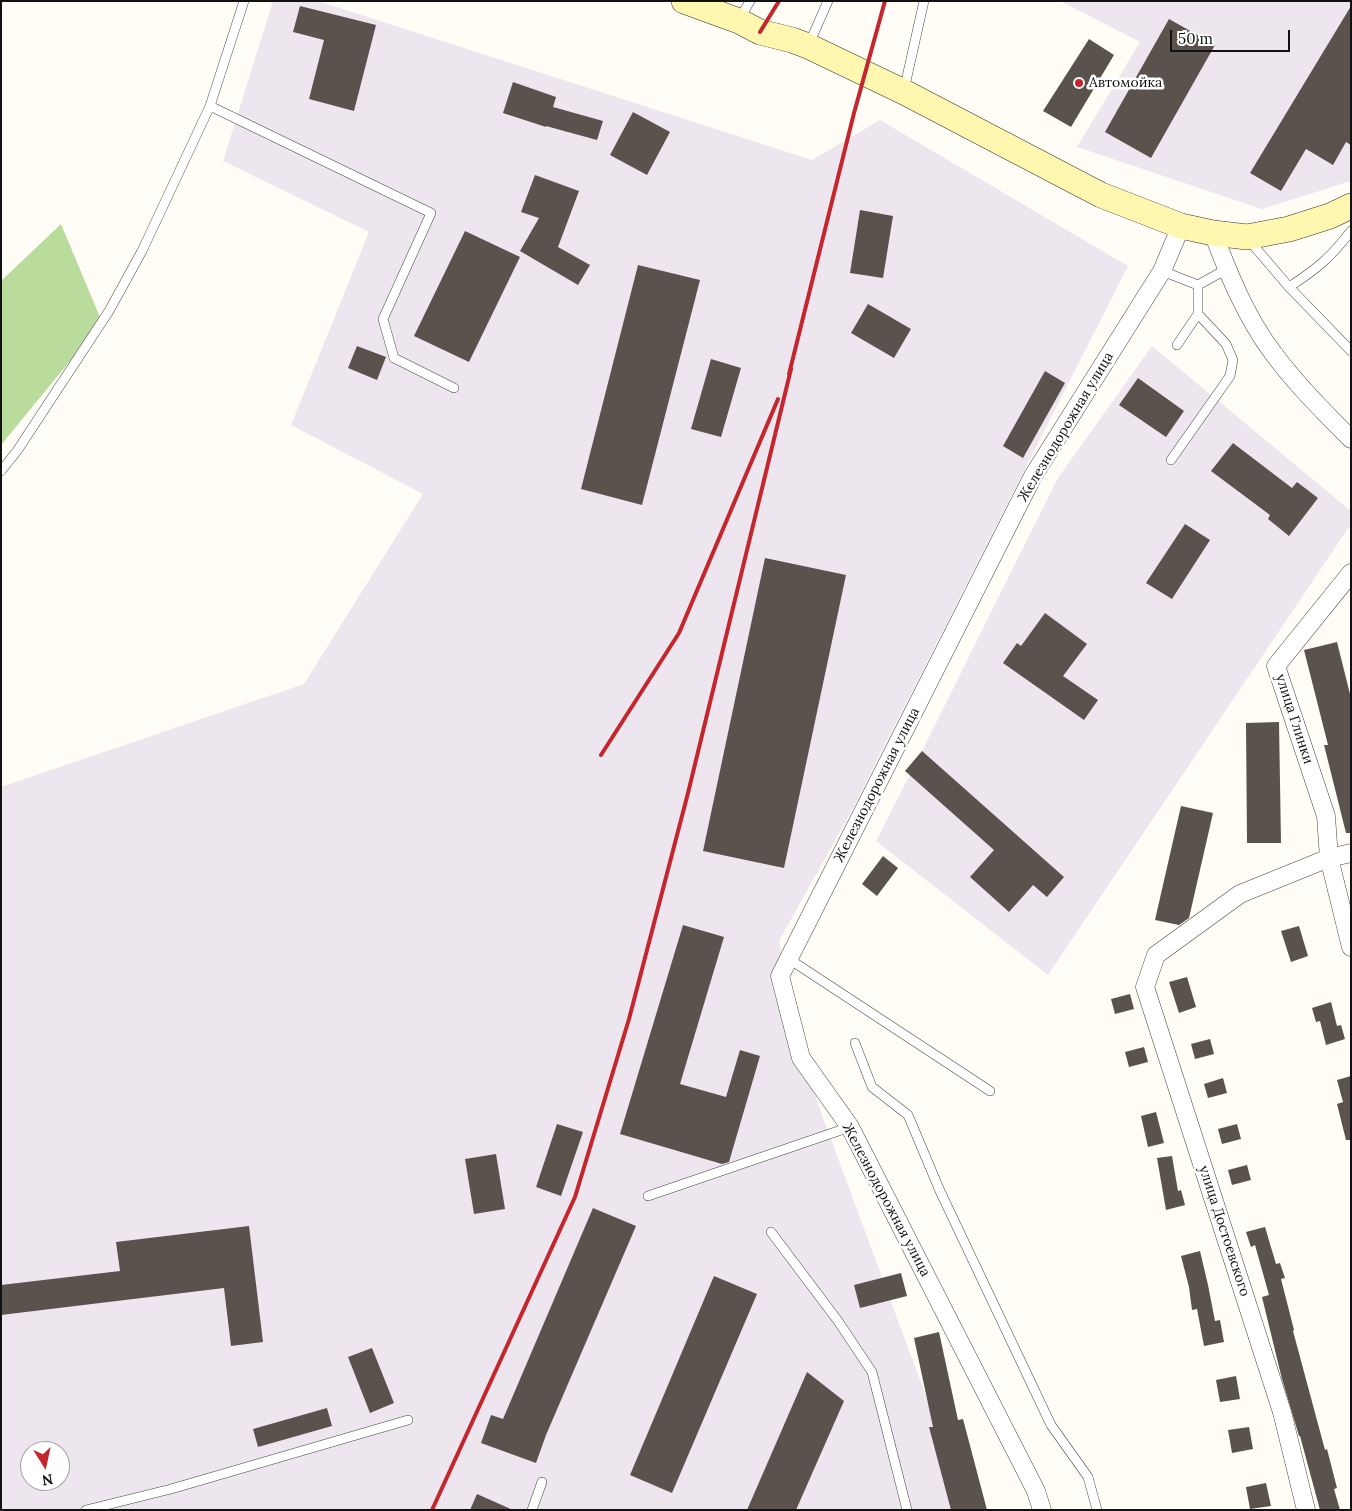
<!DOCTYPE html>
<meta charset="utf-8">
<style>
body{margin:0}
#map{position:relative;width:1352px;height:1511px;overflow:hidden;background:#fffdf5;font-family:Lora,serif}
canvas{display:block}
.frame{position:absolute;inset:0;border:2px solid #111;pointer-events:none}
.north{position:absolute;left:20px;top:1441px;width:50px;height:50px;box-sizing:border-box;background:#fff;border:1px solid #a0a0a0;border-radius:50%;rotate:170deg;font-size:14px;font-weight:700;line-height:20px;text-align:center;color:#111}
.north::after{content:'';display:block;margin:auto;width:18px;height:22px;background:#c4262e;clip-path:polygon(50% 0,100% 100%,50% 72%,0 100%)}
.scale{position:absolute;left:1170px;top:30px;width:120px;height:22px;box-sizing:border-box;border:2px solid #111;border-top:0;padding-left:6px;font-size:15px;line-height:18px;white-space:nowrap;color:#111;-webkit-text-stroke:4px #fff;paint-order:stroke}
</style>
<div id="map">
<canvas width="1352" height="1511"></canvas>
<div class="frame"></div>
<div class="north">N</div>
<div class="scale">50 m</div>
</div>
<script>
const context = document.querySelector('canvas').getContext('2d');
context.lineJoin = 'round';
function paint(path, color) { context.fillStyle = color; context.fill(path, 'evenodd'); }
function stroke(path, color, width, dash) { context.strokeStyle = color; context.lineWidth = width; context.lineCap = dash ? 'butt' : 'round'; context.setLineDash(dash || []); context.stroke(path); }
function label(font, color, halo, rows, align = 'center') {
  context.font = font + ' Lora,serif'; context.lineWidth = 5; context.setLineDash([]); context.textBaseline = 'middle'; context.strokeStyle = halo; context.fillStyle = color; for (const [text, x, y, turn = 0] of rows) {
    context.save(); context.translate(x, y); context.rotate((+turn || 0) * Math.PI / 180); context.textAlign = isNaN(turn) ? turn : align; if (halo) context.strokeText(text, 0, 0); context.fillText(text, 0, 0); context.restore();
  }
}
const industrial = new Path2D(`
 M273 1H318L812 160 880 120 1128 266 852 810 779 941 801 1058 968 1510H1V787L304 684 423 494 291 425 369 232 223 161ZM30 1451H60V1481H30Z
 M1060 1H1351V181L1262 209 1077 147 1140 42Z
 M1152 346 1351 511V524L1048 975 876 841 922 751 1058 478Z`);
const forest = new Path2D(`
 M61 224 102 322 1 445V281Z`);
const building = new Path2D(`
 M300 6 376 25 354 111 309 99 324 40 293 32Z
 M1351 6V145L1346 142 1333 165 1306 149 1281 191 1250 173Z
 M1169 19 1215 45 1151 158 1105 132Z
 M1089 39 1114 55 1071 127 1043 111Z
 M513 82 556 97 553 107 603 121 597 140 546 126V127L503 113Z
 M633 112 670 132 647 175 610 155Z
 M535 175 579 191 558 247 590 265 578 285 520 251 539 218 521 212Z
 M860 210 893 216 883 278 850 273Z
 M465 231 520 257 469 362 414 336Z
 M638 265 700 280 642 505 581 489Z
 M868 304 911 329 894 358 851 333Z
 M357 346 386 357 377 380 348 368Z
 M711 359 741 368 721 437 691 429Z
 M1045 371 1065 383 1023 458 1003 446Z
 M1138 378 1184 411 1166 437 1119 405Z
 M1233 443 1292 488 1297 482 1318 498 1289 536 1268 519 1270 515 1211 471Z
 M1185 524 1210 540 1172 599 1146 583Z
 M765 558 846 575 784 868 703 851Z
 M1045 613 1087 644 1063 676 1098 700 1084 720 1003 663 1017 643 1021 646Z
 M1337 642 1351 698V833H1346L1324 745H1328L1304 650Z
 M1279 722 1281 843H1247L1246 723Z
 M922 751 1064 877 1047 897 1033 885 1009 912 970 877 994 850 905 771Z
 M1181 806 1213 813 1189 918 1179 925 1155 920Z
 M883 856 898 868 877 896 862 884Z
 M683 925 724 937 680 1084 726 1097 740 1050 760 1056 729 1162 722 1164 620 1134Z
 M1299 926 1308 956 1291 962 1281 931Z
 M1187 977 1196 1007 1179 1013 1169 982Z
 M1130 994 1134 1009 1115 1014 1111 999Z
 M1331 1002 1337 1026 1341 1025 1345 1039 1326 1045 1320 1021 1316 1022 1312 1008Z
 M1210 1039 1214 1054 1195 1059 1191 1044Z
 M1144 1047 1148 1062 1129 1067 1125 1052Z
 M1351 1076V1140H1346L1337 1104 1343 1102 1337 1080Z
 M1223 1078 1227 1093 1208 1098 1204 1084Z
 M1156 1112 1164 1143 1148 1147 1141 1116Z
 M557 1124 583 1132 561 1196 536 1187Z
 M1237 1124 1241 1139 1222 1144 1218 1129Z
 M496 1154 505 1209 474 1214 465 1159Z
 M1172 1156 1178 1191 1181 1190 1185 1205 1166 1210 1157 1158Z
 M1247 1165 1251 1180 1232 1185 1228 1170Z
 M593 1208 636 1226 546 1435 536 1463 481 1443 491 1415 503 1419Z
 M249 1226 263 1342 231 1346 224 1288 1 1315V1285L120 1271 116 1242Z
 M1265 1227 1276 1264 1280 1263 1285 1278 1281 1279 1294 1330 1293 1331 1325 1450 1327 1449 1337 1488 1334 1489 1340 1510H1320L1300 1436H1299L1282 1379 1262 1297 1269 1295 1255 1245 1251 1247 1246 1232Z
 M1200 1251 1208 1285 1215 1321 1220 1320 1224 1342 1204 1346 1197 1309 1192 1310 1189 1287 1181 1256Z
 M901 1273 907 1296 860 1308 854 1285Z
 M714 1276 757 1294 672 1493 630 1475Z
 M939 1332 958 1420 963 1419 987 1510H951L929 1427H933L914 1338Z
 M372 1348 394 1403 370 1413 348 1357Z
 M807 1372 844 1401 796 1510H747Z
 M1236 1376 1240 1399 1220 1402 1216 1380Z
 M327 1408 332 1426 258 1447 253 1429Z
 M1249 1427 1253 1449 1232 1453 1228 1430Z
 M1266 1483 1271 1506 1250 1509 1246 1487Z
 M477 1494 513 1510H470Z`);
const lane = new Path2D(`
 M739 20 750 1
 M809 44 828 1
 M904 90 924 1
 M210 106 431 213 383 319 394 358 454 388
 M1248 239 1289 287 1351 351
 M1162 271 1198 285 1227 269
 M1289 287C1317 269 1331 257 1351 231
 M1177 345 1198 314
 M1171 460 1230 376 1233 360 1226 344 1198 314V285
 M1 471 17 451 109 311 142 251 210 106 244 1
 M789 959 990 1091
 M855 1043 872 1087 908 1115 940 1191 1051 1425 1088 1477 1097 1510
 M648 1196 850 1127
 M771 1232 838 1321 872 1372 907 1510
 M86 1510 171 1489 408 1420
 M532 1510 542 1482`);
const street = new Path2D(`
 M1213 233C1229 275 1246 317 1273 353 1296 384 1323 411 1351 439
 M1351 573 1276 666 1326 816 1329 858 1351 947
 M1042 1510 1036 1491 850 1127 801 1058 780 976 1033 476 1162 271 1181 226
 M1306 1510 1282 1412 1145 987 1156 955 1240 894 1329 858 1351 853`);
const secondary = new Path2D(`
 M684 1 739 21 760 32 792 40 808 46 904 92 1101 195 1181 226 1213 233 1247 237 1289 229 1330 216 1351 206`);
const rail = new Path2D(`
 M760 32 779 1
 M789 374 854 113 885 1
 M601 755 679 633 778 399
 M432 1510 575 1197 629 1019 688 793 791 369`);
const markers = [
 [1079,83,5,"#c4262e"]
];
const poiNames = [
 ["Автомойка",1089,83]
];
const streetNames = [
 ["Железнодорожная улица",1066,427,-59],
 ["улица Глинки",1294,719,72],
 ["Железнодорожная улица",877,785,-63],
 ["Железнодорожная улица",886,1200,62],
 ["улица Достоевского",1224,1231,72]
];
paint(industrial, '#eee6ef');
paint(forest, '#b9dc9c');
paint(building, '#5a524d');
stroke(lane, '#444', 10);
stroke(street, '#444', 19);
stroke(secondary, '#333', 26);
stroke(lane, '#fff', 9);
stroke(street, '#fff', 18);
stroke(secondary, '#fff6b0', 25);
stroke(rail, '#c4262e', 4);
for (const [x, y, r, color] of markers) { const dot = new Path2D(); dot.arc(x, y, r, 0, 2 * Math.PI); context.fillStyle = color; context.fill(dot); stroke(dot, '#fff', 2); }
label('14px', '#111', '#fff', poiNames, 'left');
label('14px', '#111', '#fff', streetNames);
</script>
